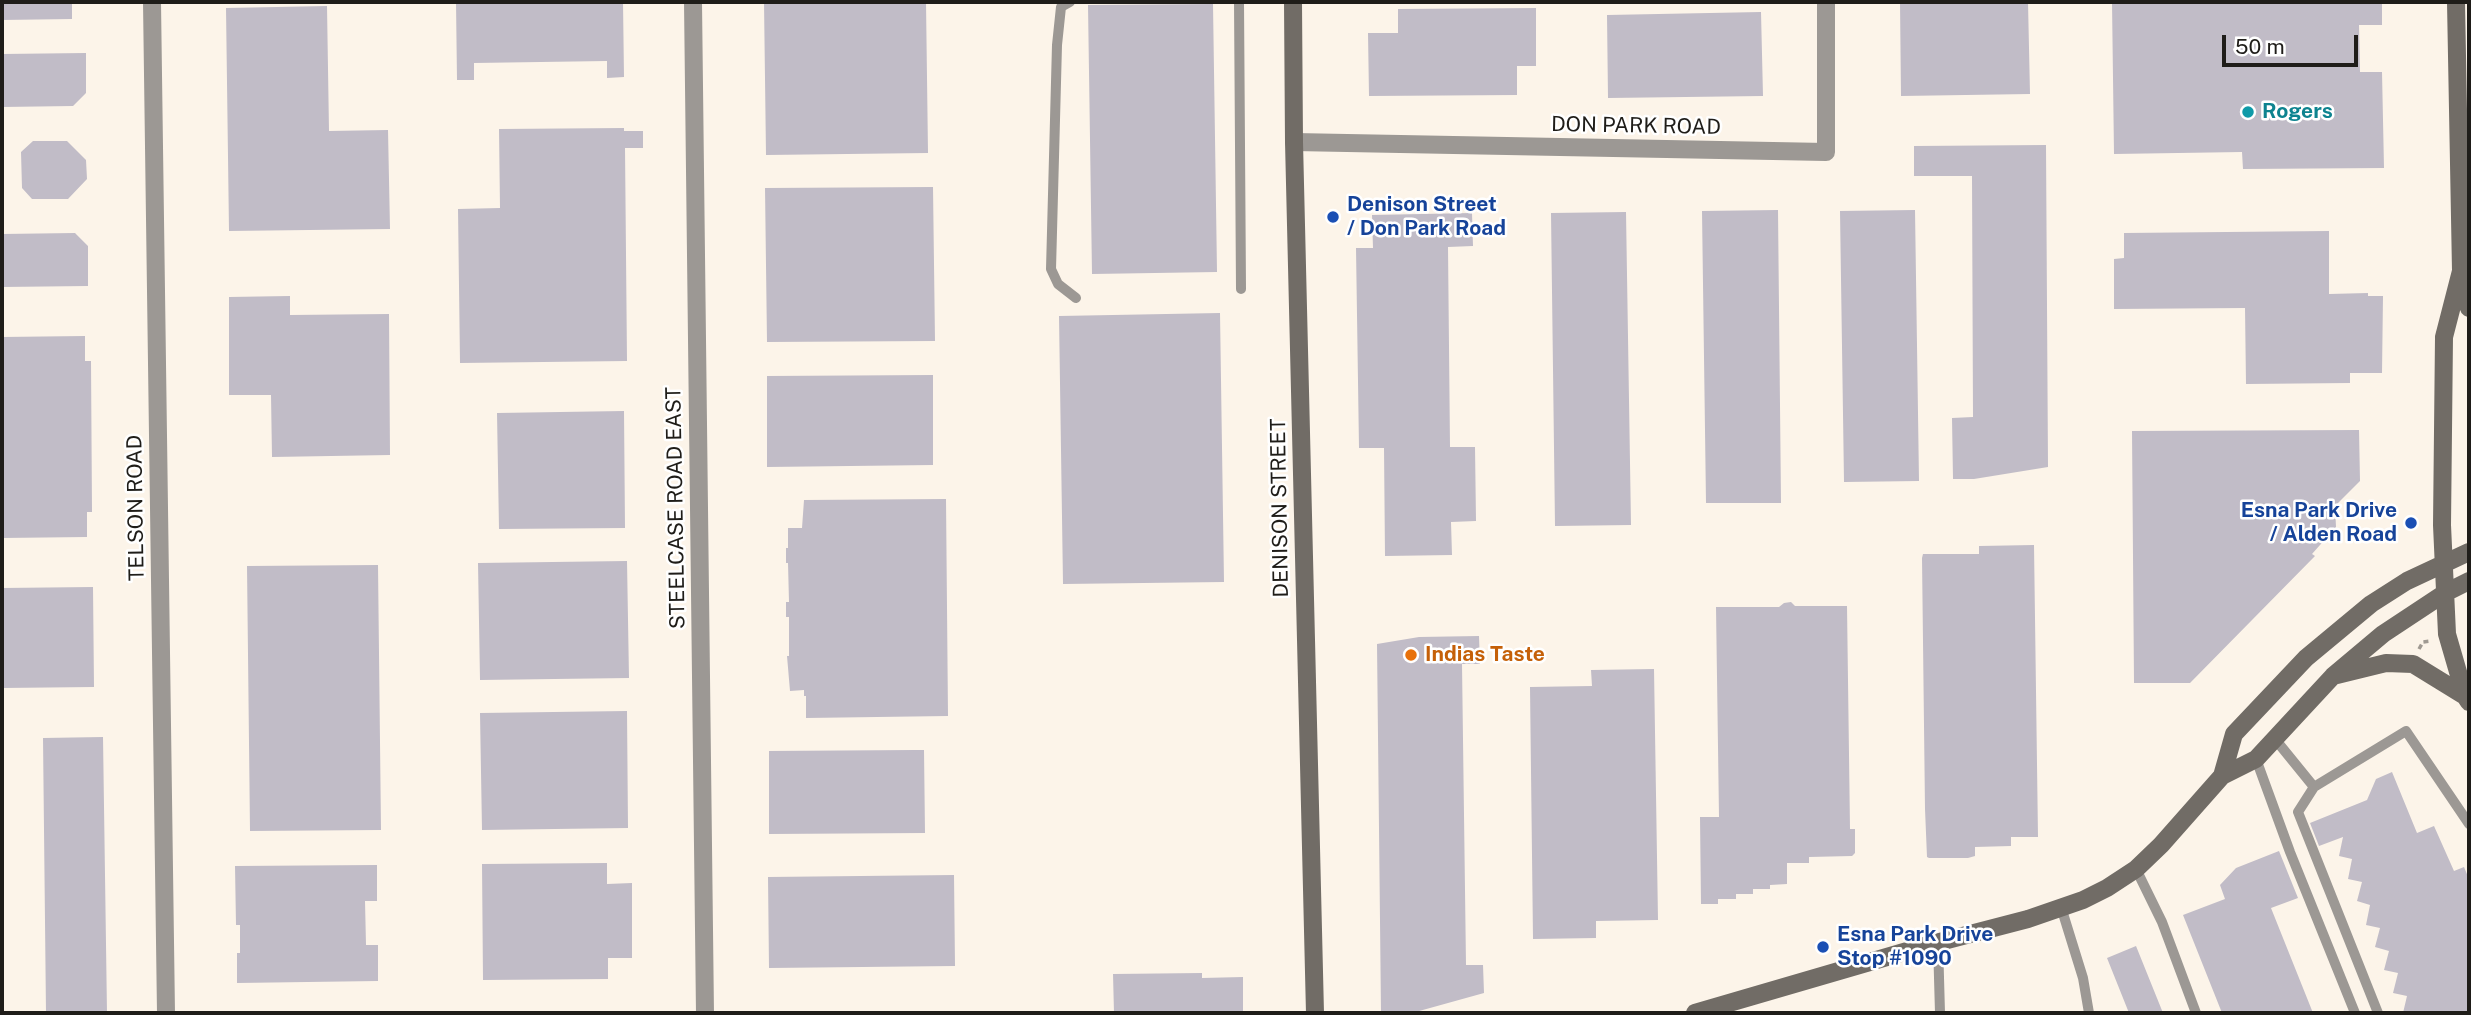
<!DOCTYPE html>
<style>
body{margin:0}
#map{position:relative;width:2471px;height:1015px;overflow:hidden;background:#fcf4e9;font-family:"Public Sans",sans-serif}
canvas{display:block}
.frame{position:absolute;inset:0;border:4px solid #1f1d19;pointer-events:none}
.scale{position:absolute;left:2222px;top:35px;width:136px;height:32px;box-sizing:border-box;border:4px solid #1f1d19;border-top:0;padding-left:9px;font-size:21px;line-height:24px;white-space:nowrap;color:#1f1d19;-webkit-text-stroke:5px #fff;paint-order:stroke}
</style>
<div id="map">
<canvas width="2471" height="1015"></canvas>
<div class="frame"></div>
<div class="scale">50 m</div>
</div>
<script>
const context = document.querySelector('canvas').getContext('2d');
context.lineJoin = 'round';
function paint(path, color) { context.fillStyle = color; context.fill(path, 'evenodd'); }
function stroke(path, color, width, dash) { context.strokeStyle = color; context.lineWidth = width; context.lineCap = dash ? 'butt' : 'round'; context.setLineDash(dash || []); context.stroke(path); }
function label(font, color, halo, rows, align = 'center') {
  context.font = font + ' "Public Sans",sans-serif'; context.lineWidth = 5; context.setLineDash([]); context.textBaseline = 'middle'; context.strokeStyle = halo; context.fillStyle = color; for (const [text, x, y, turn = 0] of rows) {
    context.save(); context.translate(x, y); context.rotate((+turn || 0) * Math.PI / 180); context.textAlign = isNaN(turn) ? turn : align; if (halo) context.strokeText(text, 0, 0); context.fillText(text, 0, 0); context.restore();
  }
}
const building = new Path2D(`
 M2 2H72V19L2 20Z
 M456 2H623L624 77 607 78V61L474 63V80H457Z
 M764 2H926L928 153 766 155Z
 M1900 2H2028L2030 94 1901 96Z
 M2112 2H2382V25H2359L2360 72H2382L2384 168 2243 169 2242 152 2114 154Z
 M1213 4 1217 272 1092 274 1088 5Z
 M327 6 329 131 388 130 390 229 229 231 226 8Z
 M1536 8V66H1517V95L1369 96 1368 33H1398V9Z
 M1761 12 1763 96 1608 98 1607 15Z
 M86 53V93L73 106 2 107V54Z
 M624 128V131H643V148H625L627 361 460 363 458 209 500 208 499 129Z
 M33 141H67L86 160 87 179 68 199H32L22 188 21 152Z
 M2046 145 2048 467 1974 479H1953L1952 418 1973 417 1972 176H1914V146Z
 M933 187 935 341 767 342 765 188Z
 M1778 210 1781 503H1706L1702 211Z
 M1915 210 1919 481 1844 482 1840 211Z
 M1626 212 1631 525 1555 526 1551 213Z
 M1472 213 1473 246 1448 247 1450 447H1475L1476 521 1451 522 1452 555 1385 556 1384 448H1359L1356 248H1373L1372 215Z
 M2329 231V294L2368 293V296H2383L2382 373H2350V383L2246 384 2245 308 2114 309V259L2124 258V233Z
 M75 233 88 246V286L2 287V234Z
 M290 296V315L389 314 390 455 272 457 271 395H229V297Z
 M1220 313 1224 582 1063 584 1059 316Z
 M85 336V361H91L92 512H87V537L2 538V337Z
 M933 375V465L767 467V376Z
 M624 411 625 528 499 529 497 413Z
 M2359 430 2360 481 2335 506 2336 527 2312 554 2315 556 2190 683H2134L2132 431Z
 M946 499 948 716 806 718V696H804V690L790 691 787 656H789V617H786V602H789L788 563H786V548H788V528H802L804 500Z
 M2034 545 2038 837H2011V846L1975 847V856L1968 858H1929L1927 857 1925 809 1922 558 1923 554H1979V546Z
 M627 561 629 678 480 680 478 563Z
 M378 565 381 830 250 831 247 566Z
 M93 587 94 687 2 688V588Z
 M1791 602 1795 606H1847L1850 829H1855V853L1852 856 1809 857V863H1787V884L1770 885V889H1753V894H1736V899H1718V904H1701L1700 817H1719L1716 607H1779L1784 603Z
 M1479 636 1480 664H1462L1466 965H1483L1484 993 1412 1013H1381L1377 644 1419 637Z
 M1654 669 1658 920 1596 921V938L1533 939 1530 687 1592 686 1591 670Z
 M627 711 628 828 482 830 480 713Z
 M103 737 107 1013H46L43 738Z
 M914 750H924L925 833 769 834V751Z
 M2392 772 2417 833 2434 826 2454 871 2464 867 2469 879V1013H2403L2407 996 2393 993 2398 973 2384 970 2389 951 2375 947 2380 928 2366 925 2370 905 2357 901 2362 882 2348 879 2352 859 2339 856 2343 837 2319 846 2310 823 2367 800 2376 779Z
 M2279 851 2298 898 2271 908 2313 1013H2222L2183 915 2225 899 2220 885 2236 868Z
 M607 863V884L632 883V958H608V979L483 980 482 864Z
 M377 865V901H365L366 945H378V981L237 983V953H240V925H236L235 866Z
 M954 875 955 966 769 968 768 877Z
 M2136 946 2163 1013H2129L2107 958Z
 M1202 973V978L1243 977V1013H1114L1113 974Z`);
const path = new Path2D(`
 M2419 649 2423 642 2431 641`);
const lane = new Path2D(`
 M1070 2 1061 7 1057 45 1051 269 1058 284 1076 298
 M1239 2 1241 289
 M2275 739 2314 787
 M2256 759 2290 852 2355 1013
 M2136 869 2162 922 2196 1013
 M2061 907 2083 978 2089 1013
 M1938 942 1940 1013
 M2378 1013 2298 812 2314 787 2406 731 2469 824`);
const street = new Path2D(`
 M152 2 166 1013
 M693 2 705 1013
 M1294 142 1826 152V2`);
const secondary = new Path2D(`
 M1293 2 1294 142 1315 1013
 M2456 2 2461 271 2469 308
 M2461 271 2444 337 2442 525 2447 634 2465 696 2469 702
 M2337 675 2386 663 2413 664 2465 696
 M2222 776 2234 734 2306 658 2371 604 2407 581 2469 552
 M1695 1013 1928 945 2028 919 2083 900 2107 888 2136 869 2161 845 2222 776 2256 759 2333 676 2383 634 2445 593 2469 581`);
const markers = [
 [2248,112,7,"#0f9aa8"],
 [1333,217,7,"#1a4fb4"],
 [2411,523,7,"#1a4fb4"],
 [1411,655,7,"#e8710a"],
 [1823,947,7,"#1a4fb4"]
];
const cultureNames = [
 ["Rogers",2262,112]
];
const streetNames = [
 ["DON PARK ROAD",1636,126,1],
 ["TELSON ROAD",136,508,-91],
 ["STEELCASE ROAD EAST",676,508,-91],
 ["DENISON STREET",1280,508,-91]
];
const transitNames = [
 ["Denison Street",1347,205],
 ["/ Don Park Road",1347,229],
 ["Esna Park Drive",2397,511,"right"],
 ["/ Alden Road",2397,535,"right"],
 ["Esna Park Drive",1837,935],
 ["Stop #1090",1837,959]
];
const foodNames = [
 ["Indias Taste",1425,655]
];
paint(building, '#c1bcc7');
stroke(path, '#a09a92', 3.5, [5, 3.5]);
stroke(lane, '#9c9894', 10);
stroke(street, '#9c9894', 18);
stroke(secondary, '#716c66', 18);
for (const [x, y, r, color] of markers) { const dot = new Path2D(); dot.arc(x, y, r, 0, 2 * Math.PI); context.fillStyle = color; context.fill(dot); stroke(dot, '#fff', 2.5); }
label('bold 21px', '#0d838f', '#fff', cultureNames, 'left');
label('21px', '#1f1d19', '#fff', streetNames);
label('bold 21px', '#164399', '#fff', transitNames, 'left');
label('bold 21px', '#c56008', '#fff', foodNames, 'left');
</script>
